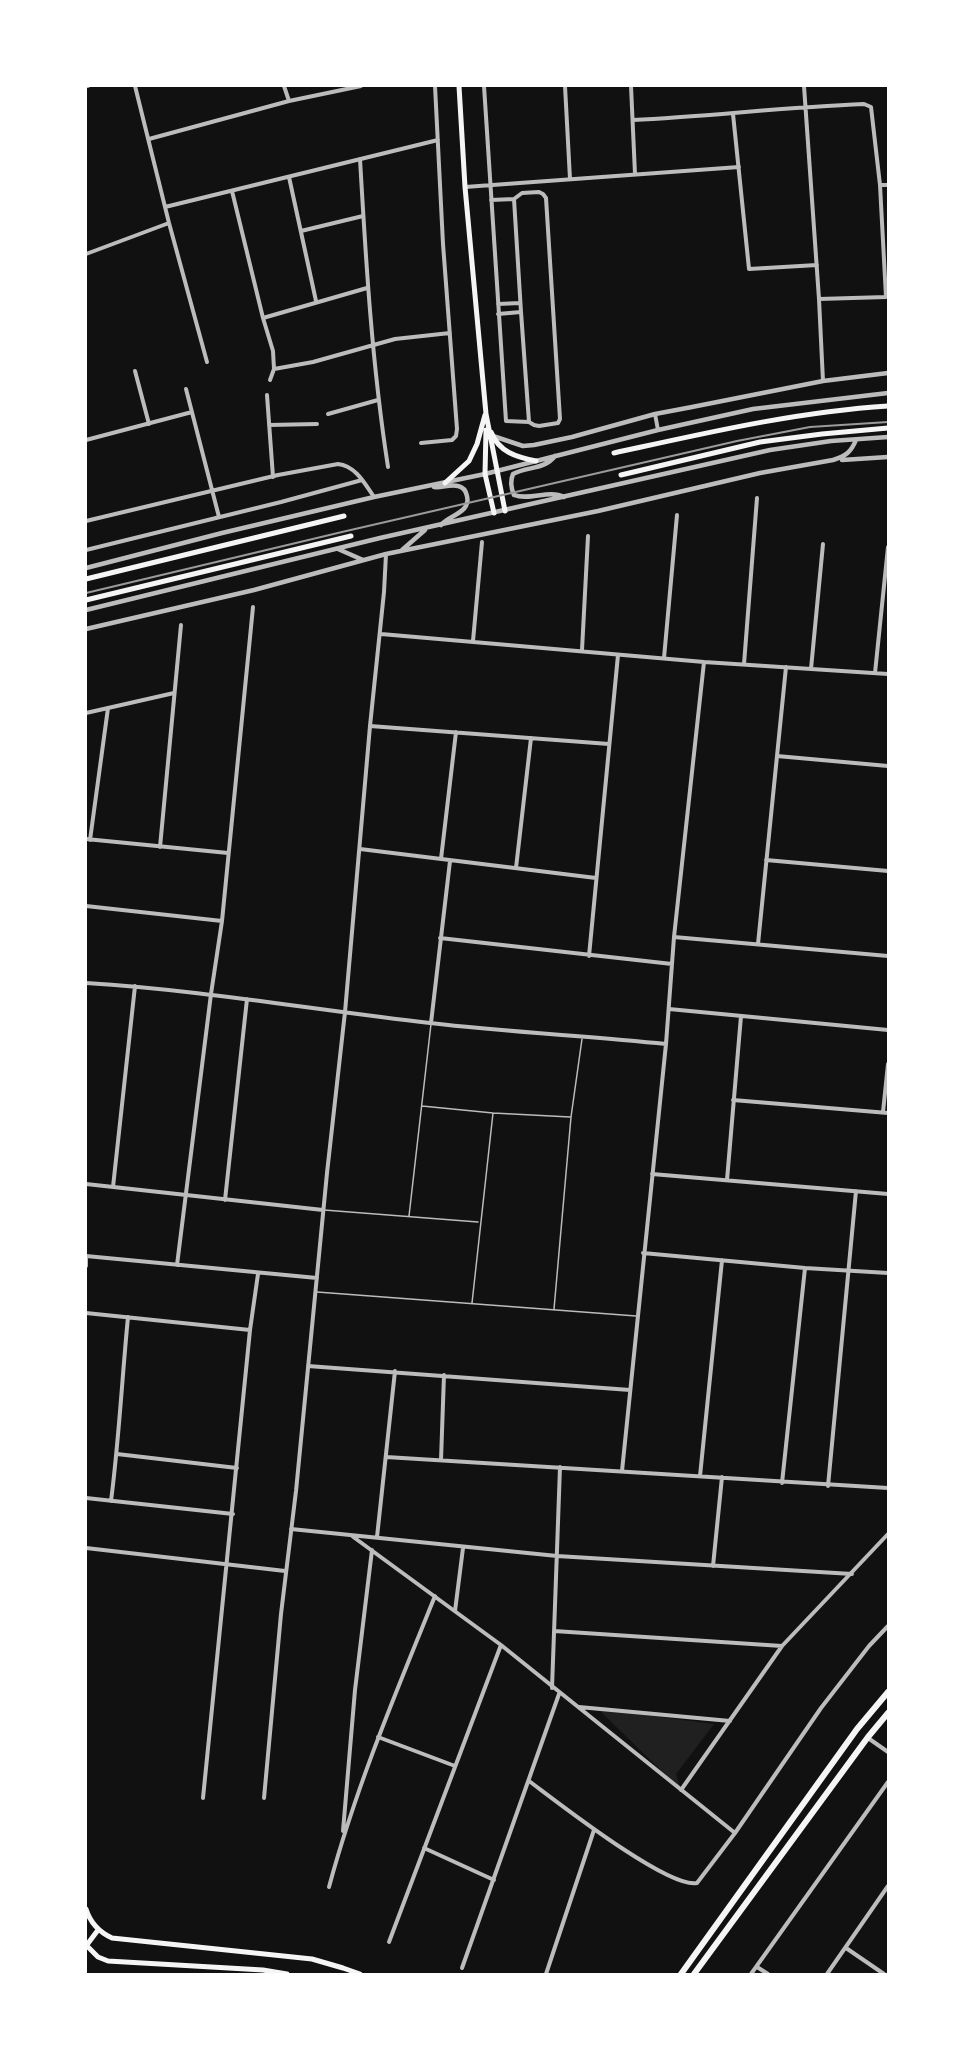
<!DOCTYPE html>
<style>
body{margin:0}
#map{position:relative;width:974px;height:2060px;overflow:hidden;background:#111;font-family:"Noto Serif",serif}
canvas{display:block}
.frame{position:absolute;inset:0;border:87px solid #fff;pointer-events:none}
</style>
<div id="map">
<canvas width="974" height="2060"></canvas>
<div class="frame"></div>
</div>
<script>
const context = document.querySelector('canvas').getContext('2d');
context.lineJoin = 'round';
function paint(path, color) { context.fillStyle = color; context.fill(path, 'evenodd'); }
function stroke(path, color, width, dash) { context.strokeStyle = color; context.lineWidth = width; context.lineCap = dash ? 'butt' : 'round'; context.setLineDash(dash || []); context.stroke(path); }
const green = new Path2D(`
 M598 1709 714 1724 676 1774 681 1790Z`);
const service = new Path2D(`
 M422 1106 493 1113 570 1117
 M324 1210 478 1222
 M409 1216 431 1024
 M317 1292 636 1316
 M472 1303 493 1113
 M554 1309 571 1117 582 1039`);
const minor = new Path2D(`
 M86 86H88
 M135 86 169 223 207 362
 M284 86 289 101
 M484 86 506 421 529 422 534 425 539 426 558 423 560 419 546 198 543 194 539 192 522 193 514 199 491 200
 M565 86 570 179
 M631 86 635 174
 M804 86 819 299 823 381
 M733 114 749 269 817 265
 M633 120C711 116 787 107 864 104L871 107 880 185 886 297 819 299
 M149 139 289 101 361 86
 M360 159C366 263 372 364 388 467
 M289 177 316 301
 M880 185H888
 M465 187 739 167
 M232 191 263 318 273 351 274 369 270 380
 M165 207 438 140
 M301 231 363 216
 M86 254 169 223
 M498 304 520 303
 M521 312 529 422
 M498 314 521 312 514 199
 M263 318 367 288
 M274 369 313 362 395 339 450 333
 M135 371 149 424
 M186 389 219 517
 M267 395 273 477
 M328 414 378 400
 M655 414 658 430
 M269 425 317 424
 M86 440 192 412
 M421 443 452 440 456 436 457 429 443 244 435 86
 M86 521 278 475 338 464C356 466 365 484 374 497
 M86 550 281 502 362 480
 M381 634 704 662 888 674
 M473 641 482 542
 M582 650 588 536
 M664 658 677 515
 M744 664 757 498
 M811 669 823 544
 M875 673 888 547
 M86 713 174 693
 M370 726 609 744
 M777 756 888 766
 M86 839 228 853
 M90 840 108 708
 M160 847 181 625
 M360 849 596 878
 M441 859 456 732
 M766 860 888 871
 M516 868 531 738
 M86 906 222 921
 M674 937 888 956
 M440 938 672 964
 M758 944 786 667
 M589 956 618 655
 M86 983C201 990 315 1010 430 1023 508 1032 587 1036 666 1044
 M669 1009 888 1030
 M431 1023 450 861
 M733 1100 888 1113
 M883 1112 888 1064
 M652 1174 888 1194
 M727 1180 741 1016
 M86 1184 323 1210
 M113 1187 135 986
 M225 1200 247 999
 M643 1253 805 1268 888 1273
 M86 1256 317 1278
 M177 1265 211 994 222 921 253 607
 M86 1266V1256
 M86 1313 250 1330
 M308 1366 630 1390
 M117 1454 237 1468
 M386 1457 888 1488
 M441 1460 444 1375
 M622 1471 666 1044 674 937 704 662
 M700 1476 722 1260
 M782 1483 805 1268
 M828 1486 856 1191
 M86 1498 233 1514
 M111 1501C119 1440 122 1378 128 1317
 M291 1529 557 1556 852 1574
 M352 1536 501 1645 735 1833
 M377 1537 395 1371
 M86 1548 285 1571
 M713 1566 722 1477
 M455 1611 463 1548
 M554 1631 782 1646
 M552 1688 560 1467
 M579 1707 730 1721
 M378 1737 455 1766
 M868 1738 888 1752
 M529 1781C556 1801 668 1889 697 1883L735 1833 821 1708 869 1646 888 1626
 M681 1790 782 1646 888 1534
 M203 1798 250 1330 258 1274
 M264 1798 281 1614 296 1491 327 1173 345 1012 370 726 384 592 386 554
 M343 1831 355 1690 372 1550
 M424 1848 494 1880
 M329 1887C356 1787 396 1692 435 1596
 M389 1942 501 1645
 M846 1948 884 1974
 M757 1967 768 1974
 M462 1968 559 1694
 M546 1974 594 1830
 M751 1974 888 1782
 M827 1974 888 1886`);
const tertiary = new Path2D(`
 M493 436 523 446 534 445 572 437 655 414 692 407 823 381 888 373
 M555 456C544 470 528 466 513 474 510 481 511 488 514 495 530 501 549 489 564 497
 M842 460 888 457
 M434 487C442 488 450 484 458 486 463 487 466 491 467 496 471 513 449 515 441 525
 M338 549 363 560
 M402 550 425 530
 M86 568 222 533 374 497 485 474 658 430 753 409 888 393
 M86 610 380 538 770 450 831 441 888 437
 M86 629 254 590 386 554 598 511 760 473 833 460C846 456 851 452 856 440`);
const secondary = new Path2D(`
 M459 86 465 187 486 414 505 511
 M486 430 485 474 494 513
 M491 432C499 452 516 457 536 461
 M614 453C706 433 795 412 888 406
 M621 475 760 442 822 434 888 428
 M445 483 469 461 477 444 485 415
 M86 579 344 516
 M86 600 351 536
 M86 1909C90 1922 99 1932 112 1938L312 1959 343 1968 360 1974
 M86 1945 98 1957 108 1961 263 1970 287 1974
 M86 1946 98 1930`);
const primary = new Path2D(`
 M681 1974 857 1729 888 1692
 M694 1974 868 1737 888 1713`);
const rail = new Path2D(`
 M86 593 342 532 737 441 810 427 888 422`);
paint(green, '#202020');
stroke(service, '#bcbcbc', 1.5);
stroke(minor, '#bcbcbc', 4);
stroke(tertiary, '#bcbcbc', 4.5);
stroke(secondary, '#f5f5f5', 5);
stroke(primary, '#f5f5f5', 6);
stroke(rail, '#9a9a9a', 2);
</script>
